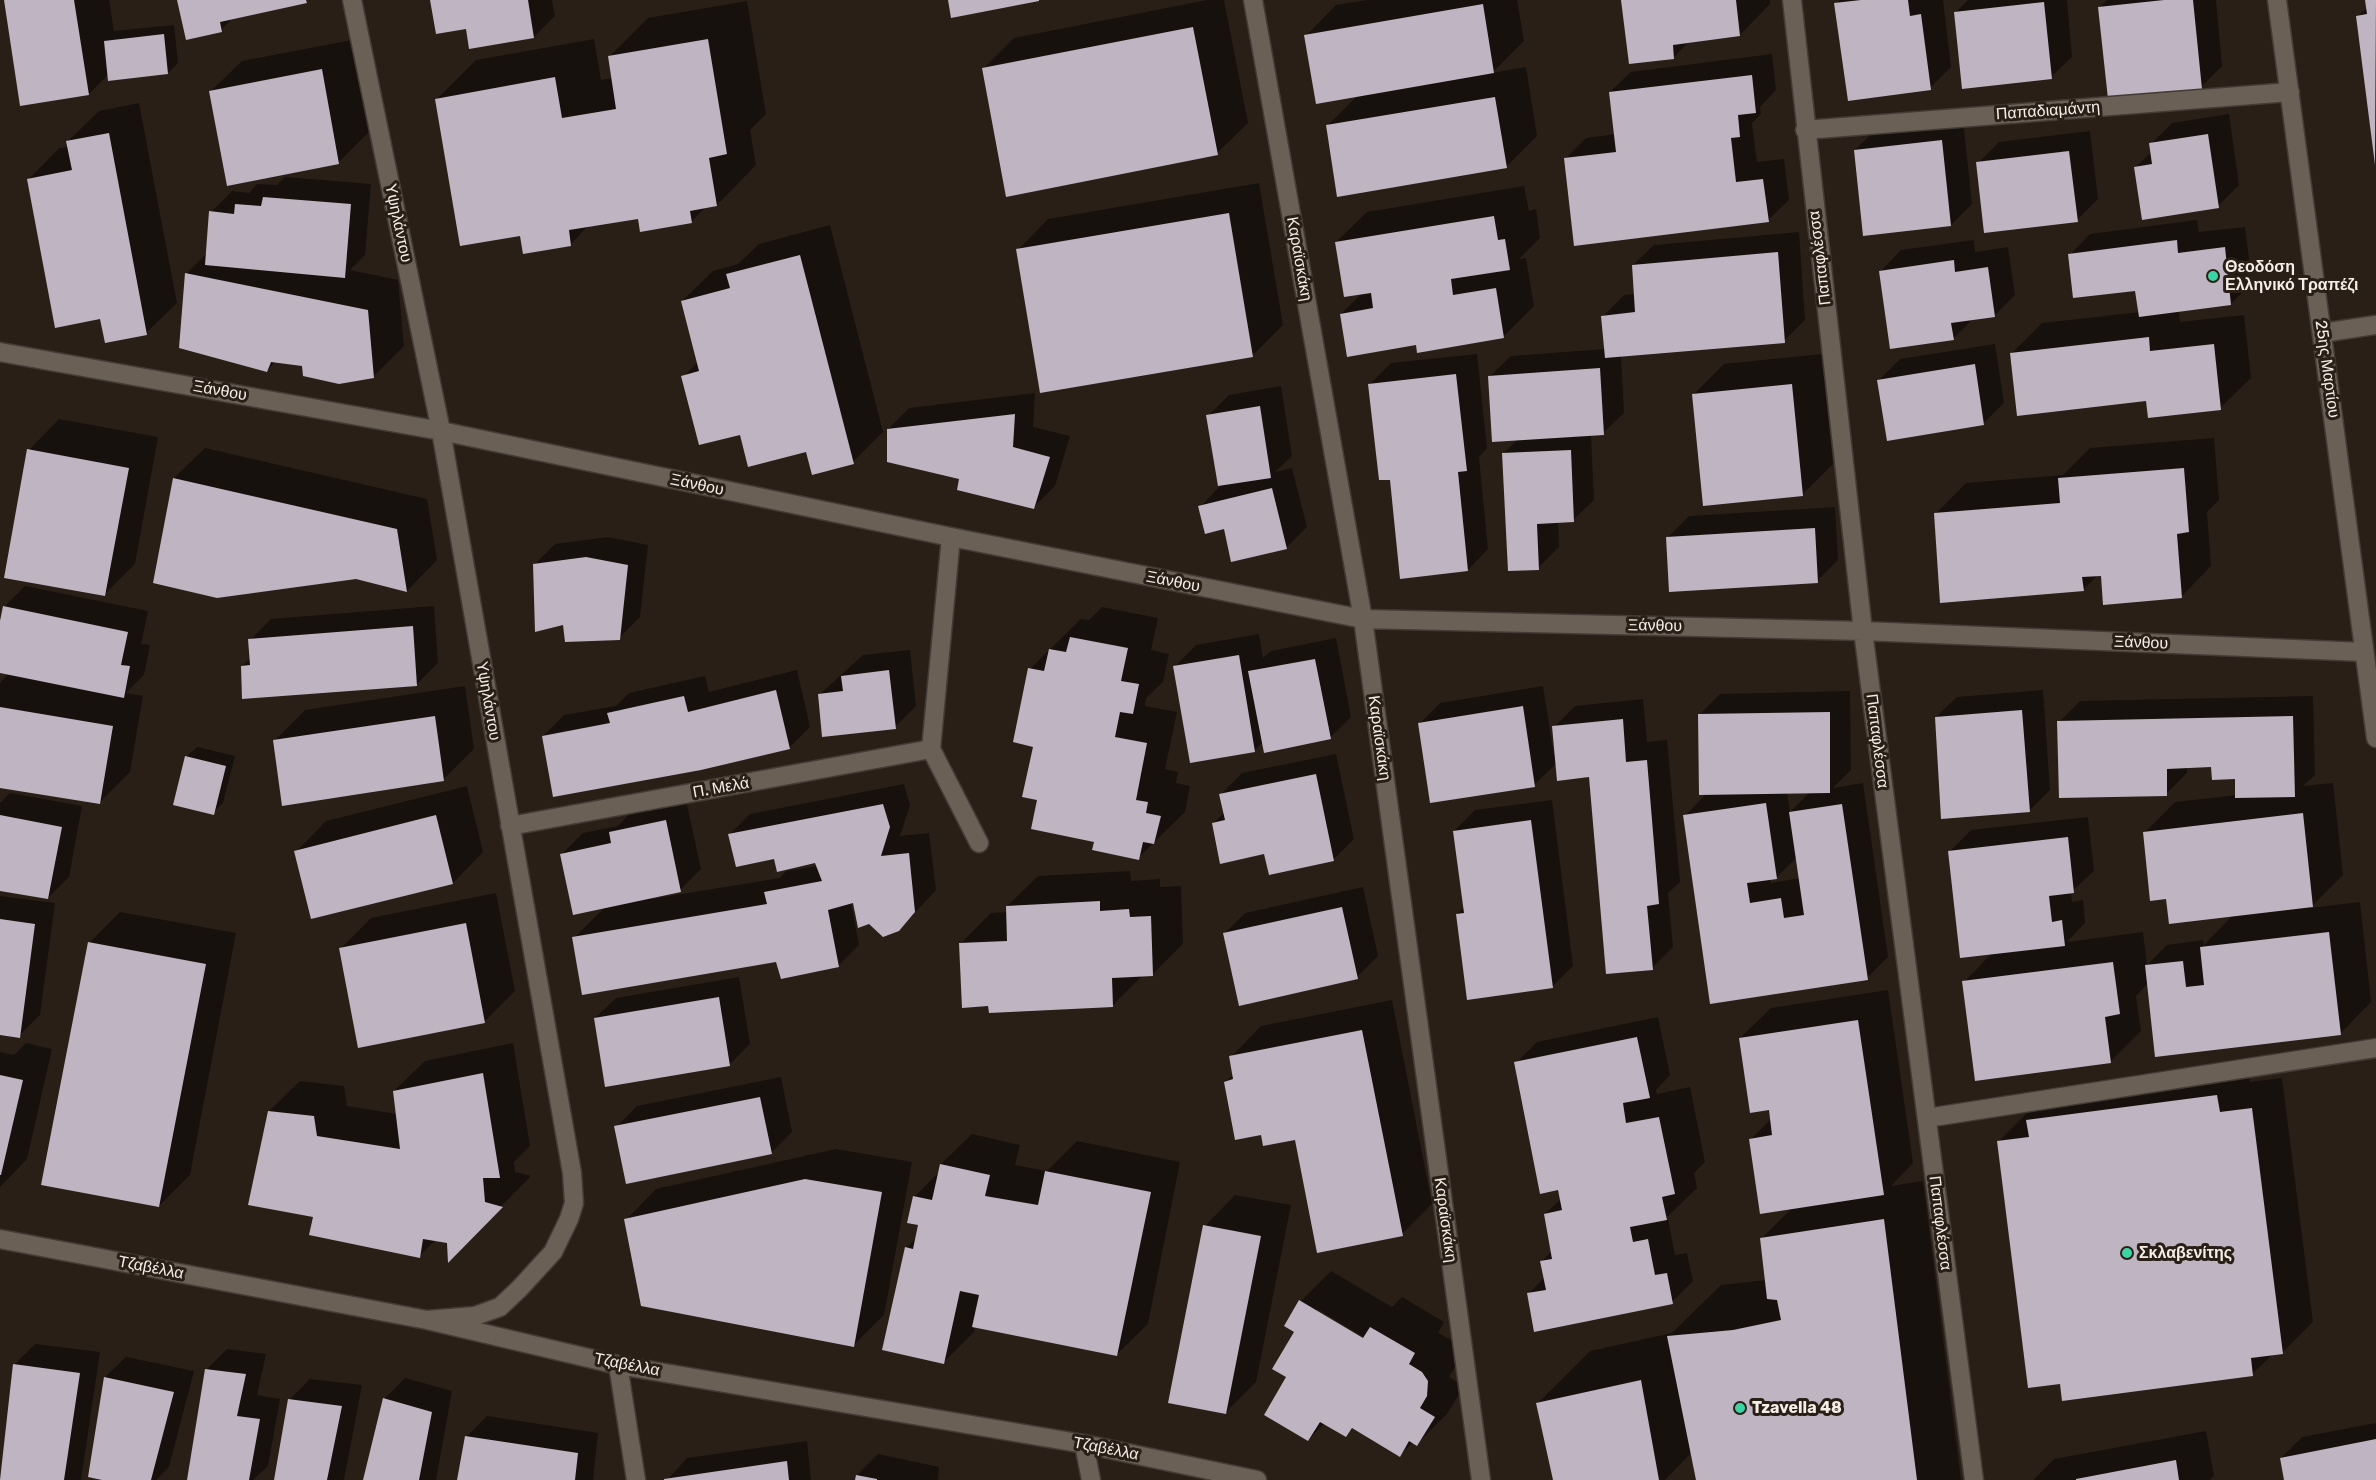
<!DOCTYPE html>
<meta charset="utf-8">
<style>
body{margin:0}
canvas{display:block;background:#291f16}
</style>
<canvas width="2376" height="1480"></canvas>
<script>
const context = document.querySelector('canvas').getContext('2d');
context.lineJoin = 'round';
function paint(path, color) { context.fillStyle = color; context.fill(path, 'evenodd'); }
function stroke(path, color, width, dash) { context.strokeStyle = color; context.lineWidth = width; context.lineCap = dash ? 'butt' : 'round'; context.setLineDash(dash || []); context.stroke(path); }
function label(font, color, halo, rows, align = 'center') {
  context.font = font + ' Rubik,sans-serif'; context.lineWidth = 6; context.setLineDash([]); context.textBaseline = 'middle'; context.strokeStyle = halo; context.fillStyle = color; for (const [text, x, y, turn = 0] of rows) {
    context.save(); context.translate(x, y); context.rotate((+turn || 0) * Math.PI / 180); context.textAlign = isNaN(turn) ? turn : align; if (halo) context.strokeText(text, 0, 0); context.fillText(text, 0, 0); context.restore();
  }
}
const shadow = new Path2D(`
 M5 0H109L114 31 174 25 178 63 168 73 109 74 89 94Z
 M179 0H308L234 17 221 30Z
 M432 0H552L555 16 534 37 467 28Z
 M1207 0H1224L1248 123 1217 153 983 69 1014 38Z
 M1367 0H1517L1524 41 1492 73 1526 67 1537 136 1506 167 1327 126 1358 95 1306 36 1336 5Z
 M1623 0H1770V4L1740 35 1690 41 1674 57Z
 M1840 0H1943L1951 67 1930 88 1836 4Z
 M1968 0H2067L2072 57 2051 77 1955 13Z
 M2107 0H2216L2222 66 2201 87 2100 7Z
 M2367 0H2376V164L2358 16 2368 7Z
 M747 1 766 114 750 130 756 165 717 205 706 207 691 222 639 217 589 225 571 244 521 234 437 99 476 60 594 39 601 80 613 78 609 57 648 18Z
 M352 40 369 132 339 162 211 91 242 61Z
 M1772 54 1776 90 1760 107 1761 114 1752 123 1757 162 1784 159 1789 200 1768 220 1565 159 1586 138 1616 134 1610 92 1631 72Z
 M139 103 177 303 146 333 101 317 29 179 59 148 69 147 68 141 99 111Z
 M2229 114 2239 185 2218 206 2135 168 2152 151 2151 144 2172 123Z
 M1963 120 1972 204 1951 225 1855 150 1876 129Z
 M2090 131 2098 199 2077 220 1978 163 1999 142Z
 M285 177 371 184 365 255 350 270 398 280 404 346 373 377 276 361 267 371 186 274 207 253 211 212 232 191 249 193 257 184 277 185Z
 M1259 183 1283 325 1252 356 1018 250 1048 219Z
 M1524 186 1529 211 1536 209 1540 238 1519 259 1526 258 1534 306 1503 337 1417 343 1341 314 1363 292 1336 242 1367 212Z
 M2197 220 2199 232 2245 227 2252 283 2231 304 2179 310 2180 322 2244 315 2251 378 2220 408 2147 399 2011 354 2042 323 2140 312 2137 289 2070 255 2090 234Z
 M830 225 883 432 853 462 808 450 683 377 698 362 682 301 713 271 738 264 759 244Z
 M1799 232 1805 320 1784 341 1621 356 1624 413 1603 433 1591 434 1594 500 1573 520 1558 521 1559 547 1538 568 1504 453 1518 439 1490 376 1511 356 1606 349 1603 316 1624 295 1636 294 1633 265 1654 245Z
 M1974 240 1975 252 2008 247 2015 295 1994 316 1973 319 1953 339 1881 271 1901 250Z
 M1995 344 2004 403 1983 424 1879 380 1900 359Z
 M1477 354 1487 448 1479 457 1488 549 1468 570 1391 478 1370 384 1391 363Z
 M1822 354 1833 464 1803 494 1694 394 1724 364Z
 M1281 386 1292 456 1275 472 1292 468 1307 527 1286 548 1225 527 1200 507 1222 484 1208 416 1229 395Z
 M1035 393 1033 427 1070 436 1055 486 1034 507 961 478 888 429 909 408Z
 M59 419 158 437 135 564 104 595 29 450Z
 M2214 438 2219 500 2207 512 2211 566 2181 597 2099 574 2083 590 1935 514 1966 483 2063 475 2090 448Z
 M205 448 427 499 437 560 407 591 357 577 154 582 174 478Z
 M1835 507 1838 560 1817 581 1668 537 1689 516Z
 M608 537 648 545 640 617 619 638 564 624 534 565 555 544Z
 M25 586 148 611 141 644 150 645 144 675 126 693 143 696 130 772 99 803 0 786V683L9 673 0 671V628L4 607Z
 M434 606 438 663 417 684 242 666 251 658 250 640 271 619Z
 M1102 607 1158 618 1151 650 1169 654 1163 682 1146 698 1145 706 1177 712 1165 769 1178 772 1176 783 1190 786 1185 812 1138 858 1096 841 1039 799 1030 669 1081 619 1089 620Z
 M1259 634 1263 658 1271 651 1336 638 1351 717 1330 738 1264 741 1255 750 1175 666 1196 645Z
 M910 650 916 706 895 727 819 695 863 655Z
 M797 670 810 727 789 748 543 736 564 715 616 706 629 693 705 676 709 692Z
 M465 686 474 749 443 780 275 740 305 710Z
 M1543 686 1554 755H1556L1554 727 1575 706 1643 699 1647 742 1667 740 1680 882 1668 893 1673 947 1652 968 1590 776 1557 763 1534 785 1419 724 1440 703Z
 M2043 690 2050 790 2029 811 1936 717 1957 697Z
 M1850 691 1851 770 1833 788 1863 783 1888 957 1867 978 1712 1002 1685 816 1707 793 1699 715 1720 694ZM1811 791 1790 812 1787 792ZM1797 857 1800 878 1771 883 1770 879 1776 878Z
 M2313 696 2315 775 2303 786 2333 783 2343 875 2310 908 2360 902 2371 1002 2341 1033 2148 983 2136 996 2141 1031 2110 1062 1964 982 1993 952 1950 851 1971 830 2088 817 2094 871 2071 892 2072 902 2083 900 2085 923 2067 942 2143 932 2147 965 2167 945 2203 940 2204 945 2234 914 2168 897 2144 833 2175 802 2237 795V778L2213 765 2187 766V773L2166 794 2059 722 2080 701Z
 M197 747 235 756 223 803 213 813 186 757Z
 M1336 754 1354 839 1333 860 1265 852 1213 823 1225 812 1221 794 1242 773Z
 M904 784 910 805 900 836 929 833 936 890 899 930 854 901 851 902 859 945 838 966 574 938 606 906 562 854 583 833 618 826 632 811 686 800 701 869 680 890 651 897V899L780 878 786 871 817 866 816 862 776 857 729 835 750 814Z
 M467 786 483 852 453 883 313 918 296 852 326 821Z
 M10 793 82 806 69 877 48 898 0 889V803Z
 M1552 800 1573 966 1552 987 1457 914 1464 907 1454 831 1475 810Z
 M1130 871 1131 881 1160 879V887L1181 886 1183 944 1153 974 1143 975 1113 1005H990L961 943 991 913 1008 912 1007 906 1038 876Z
 M1363 887 1378 956 1357 977 1224 934 1245 913Z
 M496 893 515 991 484 1022 340 949 371 918Z
 M0 896 55 903 40 1015 19 1036 0 1033Z
 M120 912 236 933 190 1175 159 1206 89 943Z
 M739 977 750 1044 729 1065 595 1018 616 998Z
 M1888 990 1913 1163 1891 1186 1923 1181 1961 1480H1698L1692 1452 1665 1480H1555L1538 1403 1590 1351 1672 1333 1721 1285 1766 1280 1761 1239 1793 1207 1751 1139 1772 1118 1770 1108 1740 1038 1771 1008Z
 M1392 1000 1432 1204 1402 1234 1296 1138 1262 1133 1225 1082 1234 1074 1231 1057 1261 1026Z
 M1658 1017 1670 1075 1656 1090 1657 1094 1690 1087 1705 1162 1694 1173 1697 1188 1664 1220 1668 1219 1675 1255 1687 1253 1693 1281 1672 1302 1528 1294 1545 1277 1541 1262 1552 1251 1545 1214 1561 1199 1516 1063 1537 1042Z
 M26 1043 52 1049 27 1159 0 1187V1052L14 1055Z
 M513 1043 530 1146 514 1162 515 1172 531 1176 449 1259 448 1242 436 1240 419 1256 315 1216 269 1111 300 1081 344 1086 347 1106 397 1114 394 1091 425 1061Z
 M2247 1065 2250 1082 2282 1078 2313 1322 2282 1353 2273 1354 2252 1374 2061 1382 1998 1142 2029 1111 2038 1110 2058 1090Z
 M781 1077 792 1132 771 1153 616 1127 637 1106Z
 M972 1134 1020 1145 1015 1165 1047 1171 1077 1141 1180 1162 1148 1324 1117 1354 975 1326 974 1332 944 1362 906 1248 917 1237 920 1224 914 1197 940 1171 941 1164Z
 M836 1149 912 1162 884 1315 854 1345 626 1220 656 1189Z
 M1235 1195 1291 1205 1256 1382 1225 1413 1205 1226Z
 M1331 1271 1392 1307 1402 1297 1444 1322 1438 1333 1453 1341 1458 1350 1457 1364 1449 1377 1464 1386 1447 1414 1417 1444 1413 1442 1400 1455 1354 1428 1346 1435 1325 1423 1308 1440 1288 1377 1301 1301ZM1317 1309 1370 1341 1368 1343 1317 1313Z
 M35 1344 100 1352 81 1480H0L15 1364Z
 M227 1349 266 1354 257 1395 280 1399 268 1466 253 1480H188L206 1370Z
 M126 1357 194 1371 169 1467 156 1480H110L105 1377Z
 M405 1378 452 1391 436 1480H365L384 1399Z
 M310 1379 362 1385 344 1480H275L289 1400Z
 M487 1416 598 1433 593 1480H458L466 1437Z
 M2376 1423V1480H2286L2281 1458 2302 1437Z
 M2206 1431 2214 1476 2210 1480H2033L2054 1459Z
 M807 1441 811 1480H667L687 1458Z
 M878 1454 939 1467 938 1480H856L857 1475Z`);
const building = new Path2D(`
 M4 0H74L89 95 20 106Z
 M177 0H306L307 3 220 22 222 32 186 40Z
 M430 0H528L534 38 469 49 466 29 436 34Z
 M948 0H1039V1L951 18Z
 M1621 0H1736L1740 36 1673 45 1674 59 1629 64Z
 M1861 0H1908L1910 16 1921 14 1931 90 1848 101 1834 3Z
 M2164 0H2193L2202 89 2108 99 2098 7Z
 M2365 0H2376L2375 165 2356 16 2367 14Z
 M2044 2 2052 79 1962 89 1954 12Z
 M1483 4 1494 73 1316 104 1304 35Z
 M1193 27 1218 155 1006 197 982 68Z
 M164 34 168 74 108 81 104 41Z
 M708 39 727 154 709 158 717 206 690 211 692 223 640 232 638 219 569 230 571 246 523 254 520 236 460 246 435 99 555 77 562 118 616 109 608 56Z
 M322 69 339 164 227 186 209 91Z
 M1752 75 1756 113 1738 115 1740 137 1731 138 1736 182 1763 179 1769 222 1574 246 1564 158 1616 152 1609 92Z
 M1495 97 1507 168 1337 197 1326 125Z
 M109 133 147 335 105 343 100 319 55 328 27 179 72 170 66 141Z
 M2208 134 2219 208 2142 220 2134 167 2152 164 2149 143Z
 M1942 140 1951 226 1863 236 1854 150Z
 M2069 151 2078 222 1984 233 1976 162Z
 M263 197 351 204 345 278 205 265 209 211 234 214 235 204 261 206Z
 M1229 213 1253 357 1040 393 1016 249Z
 M1494 216 1498 240 1505 239 1510 270 1451 279 1453 295 1496 288 1504 338 1417 353 1416 345 1347 357 1340 314 1373 308 1371 293 1344 297 1335 242Z
 M2177 240 2178 253 2225 247 2231 305 2139 317 2135 291 2073 298 2068 254Z
 M1778 252 1785 343 1605 358 1601 316 1635 312 1632 265Z
 M800 255 854 464 812 475 806 452 748 467 740 435 699 445 681 376 699 371 681 301 730 288 726 274Z
 M1954 260 1955 272 1988 267 1995 317 1951 323 1954 340 1890 349 1879 271Z
 M185 273 368 310 374 378 339 384 303 376 302 366 271 362 267 372 179 348Z
 M2149 337 2150 351 2214 344 2221 410 2148 418 2146 401 2017 416 2010 353Z
 M1975 364 1984 425 1887 441 1877 380Z
 M1600 368 1604 435 1492 442 1488 376Z
 M1456 374 1467 471 1458 472 1468 571 1400 579 1390 480H1379L1368 384Z
 M1792 384 1803 496 1703 506 1692 394Z
 M1260 406 1271 478 1218 486 1206 415Z
 M1015 414 1013 447 1050 457 1034 509 957 490 959 479 887 462V429Z
 M27 449 129 468 105 596 4 578Z
 M1571 450 1574 522 1537 524 1539 570 1508 571 1502 453Z
 M2184 468 2189 532 2177 534 2182 598 2103 605 2101 576 2082 577 2084 591 1940 603 1934 513 2060 503 2058 478Z
 M173 478 397 529 407 592 356 579 217 598 153 583Z
 M1272 488 1287 549 1231 562 1224 529 1205 534 1198 506Z
 M1815 528 1818 583 1669 592 1666 537Z
 M586 557 628 565 620 640 565 642 563 625 535 632 533 564Z
 M3 606 128 632 121 665 130 666 124 698 0 673V621Z
 M413 626 417 686 242 699 241 666 250 665 248 639Z
 M1070 637 1128 648 1121 681 1139 684 1133 714 1120 712 1115 737 1147 743 1136 800 1148 802 1146 813 1161 816 1154 844 1143 842 1139 860 1092 850 1094 842 1031 829 1037 800 1022 797 1033 747 1013 742 1028 668 1044 671 1049 649 1066 652Z
 M1239 655 1255 752 1190 763 1173 666Z
 M1315 659 1331 739 1264 753 1248 671Z
 M889 670 896 729 822 737 818 694 843 691 841 676Z
 M776 690 790 749 701 770 553 797 542 736 610 723 607 713 684 696 688 712Z
 M1523 706 1535 787 1430 803 1418 723Z
 M0 707 113 726 100 804 0 788Z
 M2022 710 2030 812 1941 819 1935 717Z
 M1830 712V793L1699 795 1698 714Z
 M435 716 444 781 282 806 273 740Z
 M2293 716 2295 797 2235 798V779L2212 780 2211 767 2167 769V796L2059 798 2057 721Z
 M1623 719 1626 762 1647 760 1659 904 1647 906 1653 970 1606 974 1589 777 1557 781 1552 726Z
 M185 756 226 766 214 815 173 805Z
 M1316 774 1334 861 1269 875 1264 854 1220 864 1212 823 1225 820 1219 794Z
 M1766 803 1777 879 1747 883 1750 903 1781 898 1784 918 1804 915 1789 812 1842 804 1868 980 1710 1004 1683 815Z
 M883 804 890 827 881 856 909 853 915 912 899 931 883 937 869 924 858 928 853 903 828 910 839 967 781 979 776 962 582 995 572 937 767 904 764 892 822 881 815 863 777 872 774 859 736 867 728 834Z
 M2303 813 2313 907 2169 924 2166 899 2150 901 2143 832Z
 M0 815 62 827 48 899 0 891Z
 M436 815 453 884 311 919 294 851Z
 M666 820 681 892 573 915 560 854 611 843 609 832Z
 M1531 820 1553 988 1467 1000 1456 914 1464 913 1453 831Z
 M2068 837 2074 893 2049 896 2052 922 2062 920 2065 946 1960 958 1948 851Z
 M1100 901V911L1129 909 1130 917 1151 916 1153 976 1112 978 1113 1007 989 1013 988 1006 962 1008 959 943 1007 941 1006 906Z
 M1342 907 1358 979 1239 1006 1223 933Z
 M0 919 35 924 20 1038 0 1035Z
 M466 923 485 1023 358 1048 339 948Z
 M2329 932 2341 1035 2155 1057 2145 965 2183 961 2186 987 2204 985 2200 947Z
 M88 942 206 964 159 1207 41 1185Z
 M2113 962 2120 1014 2105 1017 2111 1063 1975 1081 1962 981Z
 M719 997 730 1066 605 1087 594 1018Z
 M1858 1020 1884 1195 1760 1214 1749 1139 1772 1135 1769 1110 1750 1113 1739 1038Z
 M1362 1030 1403 1236 1317 1253 1295 1140 1263 1146 1261 1135 1235 1140 1224 1082 1233 1079 1229 1056Z
 M1637 1037 1650 1098 1623 1103 1626 1123 1659 1117 1675 1194 1662 1197 1667 1220 1630 1227 1633 1242 1648 1239 1655 1275 1667 1273 1673 1304 1534 1332 1527 1293 1546 1290 1540 1261 1552 1259 1544 1214 1562 1210 1558 1190 1540 1194 1514 1062Z
 M483 1073 500 1178H483L485 1202 503 1207 448 1263 447 1243 423 1239 420 1258 309 1235 313 1217 248 1205 268 1111 314 1116 317 1136 400 1149 393 1091Z
 M0 1075 23 1080 1 1175H0Z
 M2217 1095 2220 1112 2252 1108 2283 1354 2251 1358 2253 1376 2062 1401 2060 1384 2028 1388 1997 1141 2029 1137 2026 1120Z
 M760 1097 772 1154 626 1184 614 1126Z
 M940 1164 990 1175 985 1196 1038 1205 1045 1171 1151 1192 1117 1356 972 1327 979 1295 960 1291 944 1364 882 1350 905 1247 913 1249 918 1225 907 1223 913 1196 932 1200Z
 M805 1179 882 1192 854 1347 641 1306 624 1219Z
 M1884 1219 1917 1480H1696L1667 1336 1733 1330 1781 1320 1777 1300 1767 1299 1760 1238Z
 M1203 1225 1261 1236 1226 1414 1168 1403Z
 M1299 1300 1363 1338 1370 1327 1415 1353 1409 1364 1422 1372 1428 1381 1427 1396 1420 1408 1435 1417 1417 1446 1409 1441 1400 1457 1352 1428 1346 1437 1320 1422 1308 1441 1264 1415 1286 1377 1272 1369 1294 1332 1284 1326Z
 M13 1364 80 1373 64 1480H0Z
 M205 1369 246 1374 237 1416 260 1419 249 1480H187Z
 M104 1377 174 1392 151 1480H102L88 1477Z
 M1641 1380 1659 1480H1553L1536 1403Z
 M383 1398 432 1412 419 1480H363Z
 M288 1399 342 1406 327 1480H274Z
 M465 1436 578 1453 575 1480H457Z
 M2376 1439V1480H2284L2280 1458Z
 M2176 1460 2179 1480H2076V1479Z
 M787 1461 789 1480H664V1479Z
 M856 1475 877 1479V1480H855Z`);
const minor = new Path2D(`
 M352 0 441 431 572 1173 574 1203 569 1219 553 1252 520 1288 500 1307 475 1316 427 1320
 M1253 0 1363 619 1481 1480
 M1792 0 1863 631 1974 1480
 M2277 0 2376 738
 M1805 130 2290 92
 M2322 333 2376 325
 M0 352 441 431 951 537 1363 619 1863 631 2364 652
 M951 537 931 749 979 843
 M510 826 931 749
 M1927 1118 2376 1048
 M0 1239 427 1320 618 1365 1084 1444 1257 1480
 M618 1365 636 1480
 M1084 1444 1091 1480`);
const markers = [
 [2213,276,6,"#3bd4a4"],
 [2127,1253,6,"#3bd4a4"],
 [1740,1408,6,"#3bd4a4"]
];
const streetNames = [
 ["Παπαδιαμάντη",2048,111,-4],
 ["Υψηλάντου",398,223,78],
 ["Παπαφλέσσα",1820,258,-97],
 ["Καραϊσκάκη",1299,259,80],
 ["25ης Μαρτίου",2327,369,82],
 ["Ξάνθου",220,391,10],
 ["Ξάνθου",697,485,12],
 ["Ξάνθου",1173,582,11],
 ["Ξάνθου",1655,626,1],
 ["Ξάνθου",2141,643,2],
 ["Υψηλάντου",488,701,80],
 ["Καραϊσκάκη",1379,738,82],
 ["Παπαφλέσσα",1877,741,83],
 ["Π. Μελά",721,788,-10],
 ["Καραϊσκάκη",1445,1220,82],
 ["Παπαφλέσσα",1940,1223,83],
 ["Τζαβέλλα",151,1268,11],
 ["Τζαβέλλα",627,1365,11],
 ["Τζαβέλλα",1106,1449,11]
];
const poiNames = [
 ["Θεοδόση",2225,267],
 ["Ελληνικό Τραπέζι",2225,285],
 ["Σκλαβενίτης",2139,1253],
 ["Tzavella 48",1752,1408]
];
paint(shadow, '#0007');
paint(building, '#beb4c2');
stroke(minor, '#433b35', 21);
stroke(minor, '#6b6055', 18);
for (const [x, y, r, color] of markers) { const dot = new Path2D(); dot.arc(x, y, r, 0, 2 * Math.PI); context.fillStyle = color; context.fill(dot); stroke(dot, '#291f16', 2); }
label('16px', '#f4eee7', '#291f16', streetNames);
label('bold 16px', '#f4eee7', '#291f16', poiNames, 'left');
</script>
